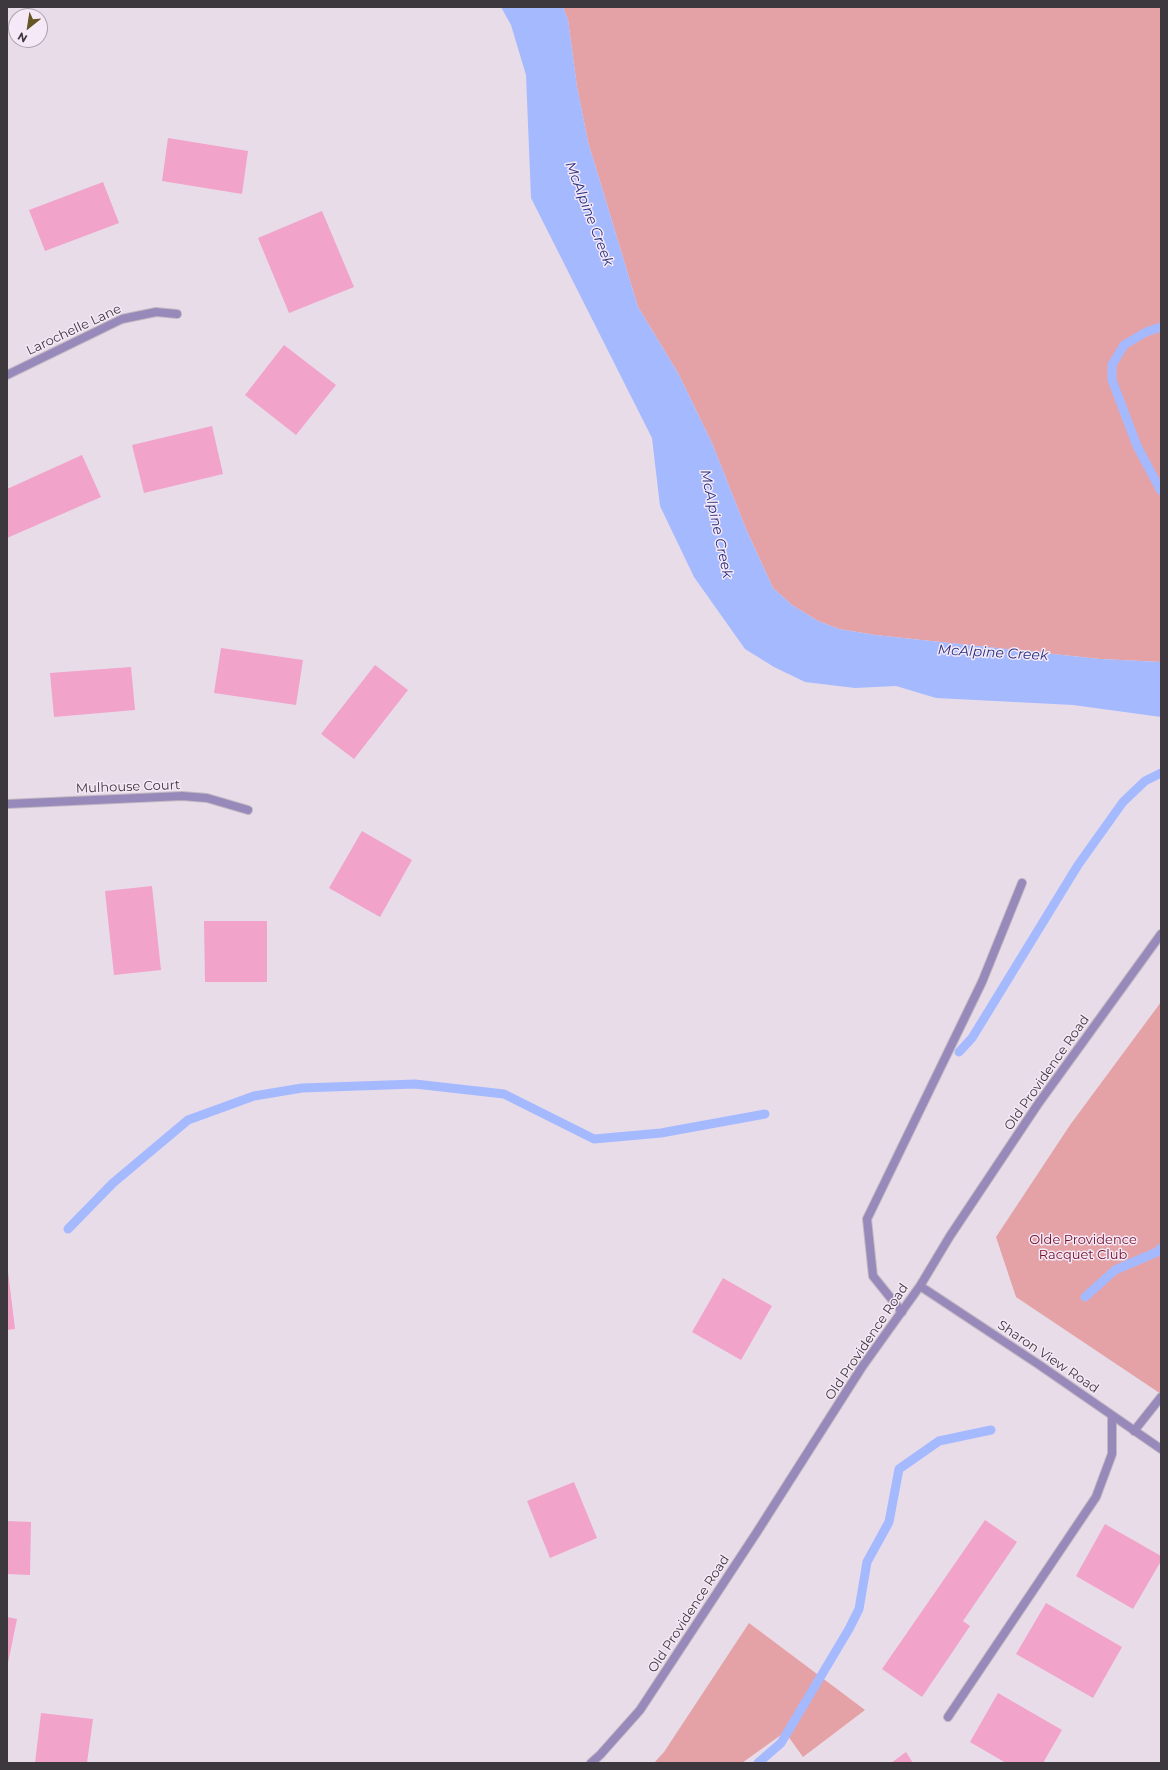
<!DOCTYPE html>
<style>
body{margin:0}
#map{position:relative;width:1168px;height:1770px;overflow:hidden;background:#e8dce9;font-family:Montserrat,sans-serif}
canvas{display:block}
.frame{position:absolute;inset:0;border:8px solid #3d383d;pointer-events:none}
.north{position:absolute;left:8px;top:8px;width:40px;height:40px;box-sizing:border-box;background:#f5e9f7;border:1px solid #aba2ad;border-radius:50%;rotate:210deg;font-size:11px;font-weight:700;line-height:16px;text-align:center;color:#3d383d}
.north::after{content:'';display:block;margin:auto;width:14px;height:18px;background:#655523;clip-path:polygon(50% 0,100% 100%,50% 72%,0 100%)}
</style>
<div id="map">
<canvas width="1168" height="1770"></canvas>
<div class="frame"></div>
<div class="north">N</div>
</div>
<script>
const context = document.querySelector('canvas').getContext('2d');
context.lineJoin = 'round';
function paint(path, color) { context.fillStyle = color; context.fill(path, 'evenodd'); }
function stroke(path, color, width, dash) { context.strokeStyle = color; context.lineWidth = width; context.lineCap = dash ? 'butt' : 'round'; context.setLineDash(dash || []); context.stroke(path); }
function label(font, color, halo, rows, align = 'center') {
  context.font = font + ' Montserrat,sans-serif'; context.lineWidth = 3; context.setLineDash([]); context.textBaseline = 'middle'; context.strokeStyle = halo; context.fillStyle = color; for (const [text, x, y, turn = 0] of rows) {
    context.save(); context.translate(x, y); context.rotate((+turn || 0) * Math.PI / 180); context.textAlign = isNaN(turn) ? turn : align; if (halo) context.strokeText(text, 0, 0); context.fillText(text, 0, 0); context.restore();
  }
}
const green = new Path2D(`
 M563 7H1161V662L1100 659 875 635 839 629 818 621 792 605 773 588 746 529 712 443 678 373 638 307 588 142 577 87 568 20Z
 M1161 1002V1394L1016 1297 996 1237 1070 1125Z
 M749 1623 865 1710 803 1757 785 1732 742 1763H654L664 1752Z`);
const water = new Path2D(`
 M501 7H563L568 20 577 87 588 142 638 307 678 373 712 443 746 529 773 588 792 605 818 621 839 629 875 635 1100 659 1161 662V717L1073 705 936 698 896 686 855 688 805 682 774 667 745 649 694 577 660 506 652 438 531 198 526 75 511 25Z`);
const stream = new Path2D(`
 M1161 327 1146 332 1124 345 1112 365V380L1137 446 1161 491
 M959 1052 972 1038 1078 865 1123 802 1145 781 1161 773
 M68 1229 113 1183 188 1120 254 1096 302 1088 415 1084 504 1094 594 1139 661 1133 765 1114
 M1085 1297 1115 1270 1157 1252 1161 1248
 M758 1763 781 1743 849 1629 859 1609 867 1562 889 1522 899 1469 939 1441 991 1430`);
const building = new Path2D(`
 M168 138 248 151 242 194 162 181Z
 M103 182 119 223 45 251 29 210Z
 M322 211 354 287 289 313 258 238Z
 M284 345 336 385 296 435 245 395Z
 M212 426 223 474 144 493 132 445Z
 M82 455 101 497 7 538V489Z
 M221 648 303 660 296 705 214 693Z
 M375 665 408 690 354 759 321 734Z
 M131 667 135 710 54 717 50 673Z
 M362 831 412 860 380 917 329 888Z
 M152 886 161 970 114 975 105 891Z
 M204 921H267V982H205Z
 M7 1263 15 1329 7 1330Z
 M723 1278 772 1306 741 1360 692 1332Z
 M574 1482 597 1538 550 1558 527 1501Z
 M985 1520 1017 1542 963 1621 970 1626 922 1697 882 1669Z
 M7 1521 31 1522 30 1575 7 1574Z
 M1105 1524 1161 1556V1561L1133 1609 1076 1576Z
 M1046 1603 1122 1647 1093 1698 1016 1654Z
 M7 1617 17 1619 8 1663H7Z
 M998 1693 1062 1730 1043 1763H1006L970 1742Z
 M41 1713 93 1719 87 1763H35Z
 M906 1752 913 1763H891Z`);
const service = new Path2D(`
 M902 1312 873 1276 867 1219 982 982 1022 883
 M1134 1431 1161 1397
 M948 1717 1096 1497 1112 1454V1416`);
const minor = new Path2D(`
 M7 375 122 319 156 312 177 314
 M7 804 182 796 207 798 248 810`);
const tertiary = new Path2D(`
 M920 1286 1038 1364 1161 1449
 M591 1763 600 1755 640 1710 757 1532 862 1367 920 1286 950 1236 1038 1104 1161 934`);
const streetNames = [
 ["Larochelle Lane",74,330,-25],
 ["Mulhouse Court",128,787,-2],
 ["Old Providence Road",1047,1073,-55],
 ["Old Providence Road",867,1342,-56],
 ["Sharon View Road",1048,1357,34],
 ["Old Providence Road",689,1614,-57]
];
const parkNames = [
 ["Olde Providence",1083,1240],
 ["Racquet Club",1083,1255]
];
const waterNames = [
 ["McAlpine Creek",589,214,69],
 ["McAlpine Creek",716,524,78],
 ["McAlpine Creek",993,653,3]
];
paint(green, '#e4a2a6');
paint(water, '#a5b9ff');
stroke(stream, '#a5b9ff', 9);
paint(building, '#f1a3c9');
stroke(service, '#c2b8c3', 10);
stroke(minor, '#c2b8c3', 10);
stroke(tertiary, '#c2b8c3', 10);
stroke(service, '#9789b9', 8);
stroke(minor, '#9789b9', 8);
stroke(tertiary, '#9789b9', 8);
label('13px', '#3d383d', '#f5e9f7', streetNames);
label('13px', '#720d26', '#f5e9f7', parkNames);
label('italic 14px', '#25307f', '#f5e9f7', waterNames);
</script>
